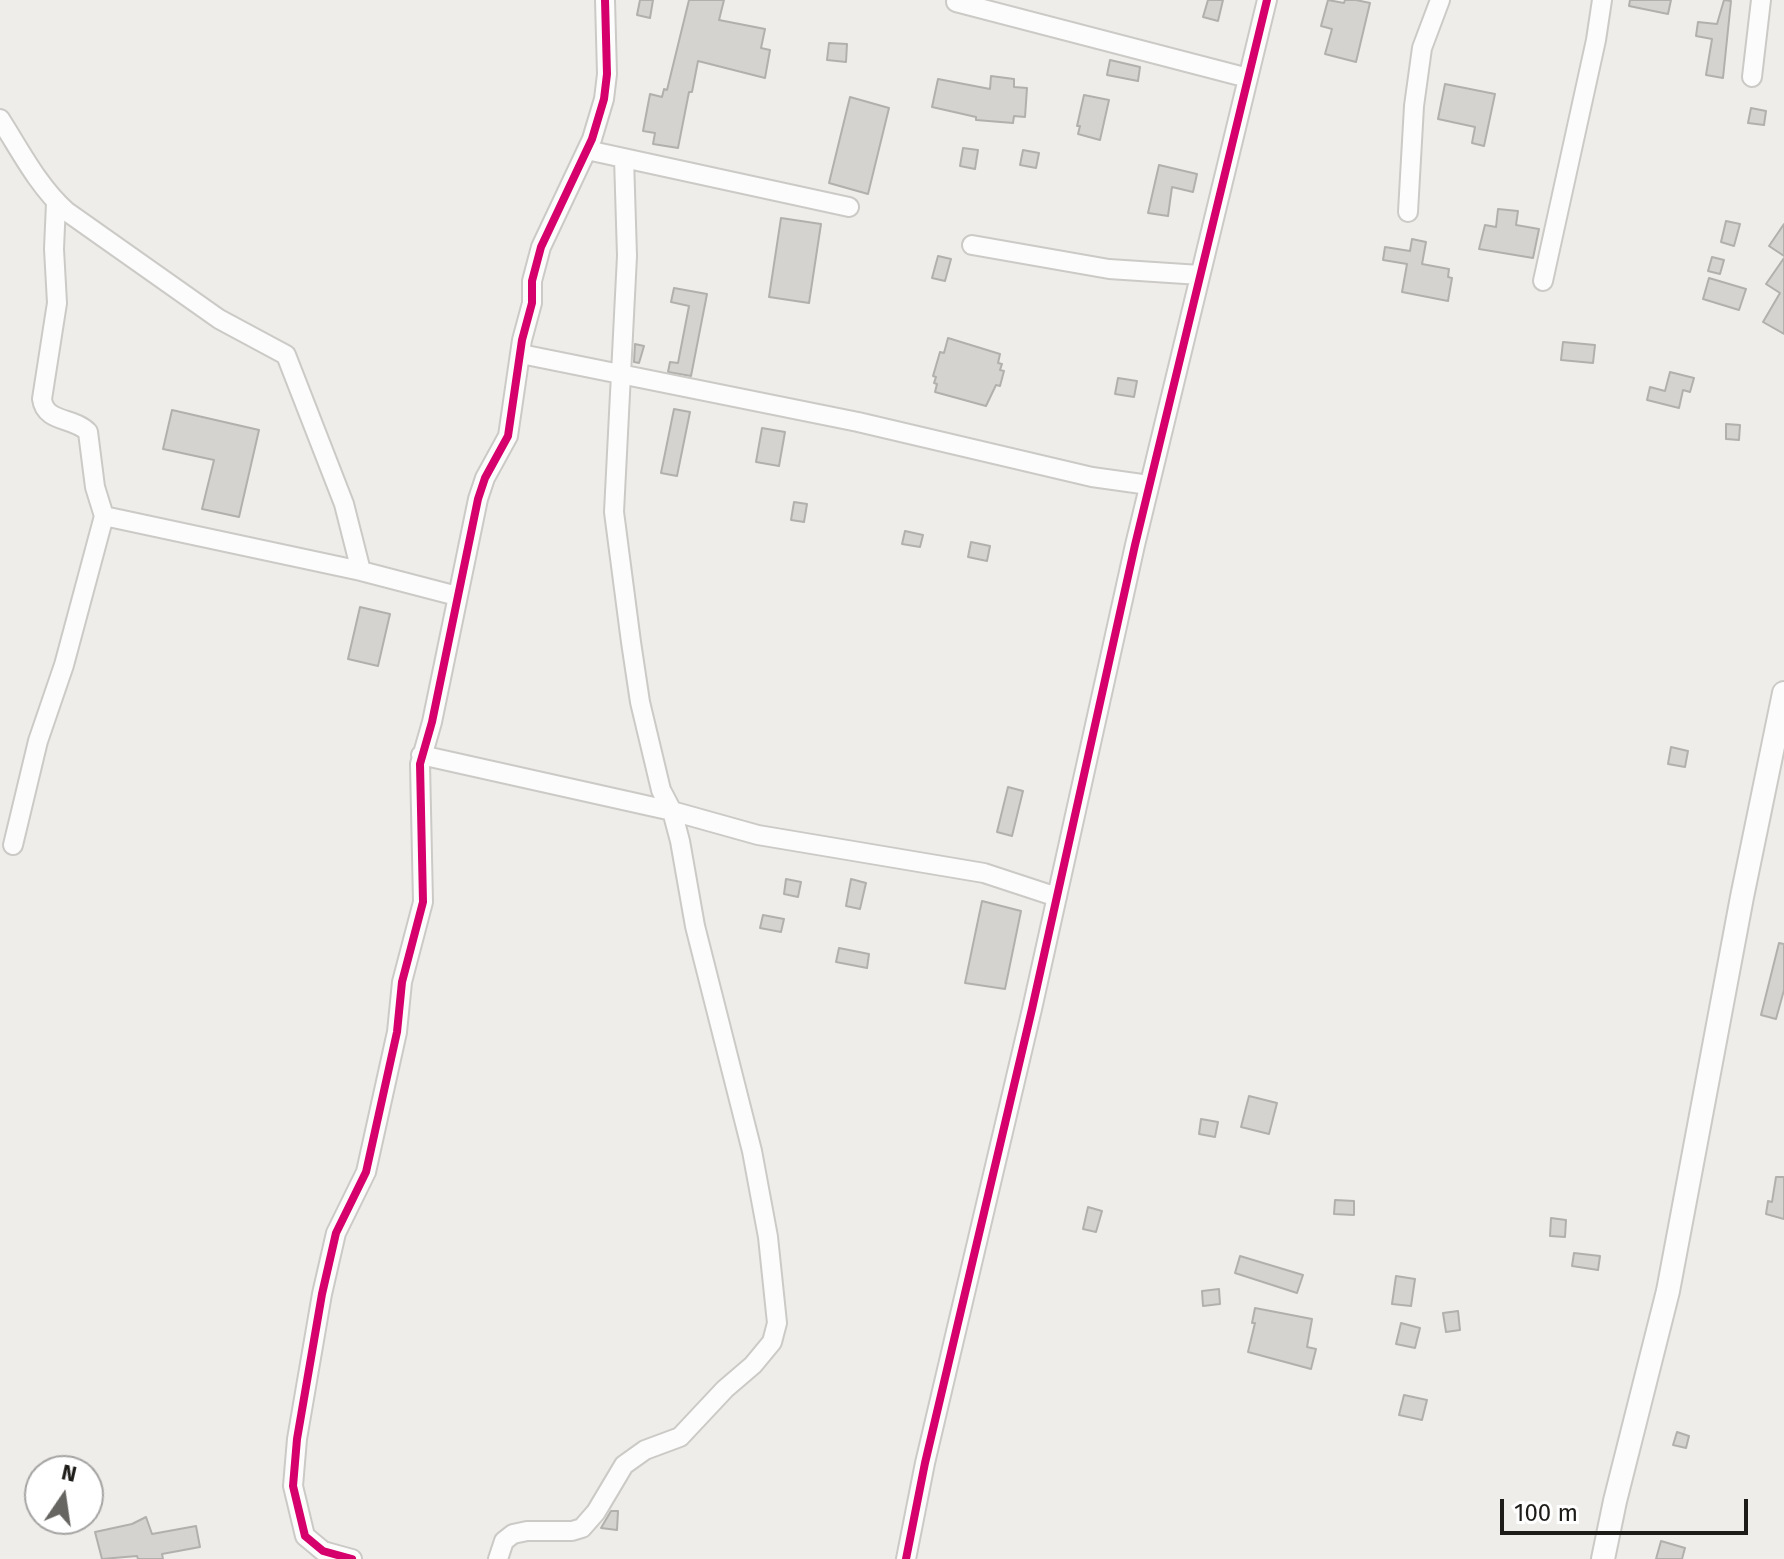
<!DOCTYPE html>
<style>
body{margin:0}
#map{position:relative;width:1784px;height:1559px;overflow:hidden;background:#efede9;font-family:"Fira Sans",sans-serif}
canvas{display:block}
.north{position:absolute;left:24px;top:1455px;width:80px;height:80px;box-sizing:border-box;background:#fff;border:2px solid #a5a4a3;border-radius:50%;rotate:13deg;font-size:22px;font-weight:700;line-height:32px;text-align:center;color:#1e1c19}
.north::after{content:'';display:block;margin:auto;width:28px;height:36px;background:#676562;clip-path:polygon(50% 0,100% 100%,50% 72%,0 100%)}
.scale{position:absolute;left:1500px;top:1499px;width:248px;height:36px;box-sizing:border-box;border:4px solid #1e1c19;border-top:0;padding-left:10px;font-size:24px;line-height:28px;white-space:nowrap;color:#1e1c19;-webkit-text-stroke:6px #fff;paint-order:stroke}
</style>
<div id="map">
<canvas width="1784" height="1559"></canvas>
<div class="north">N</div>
<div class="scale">100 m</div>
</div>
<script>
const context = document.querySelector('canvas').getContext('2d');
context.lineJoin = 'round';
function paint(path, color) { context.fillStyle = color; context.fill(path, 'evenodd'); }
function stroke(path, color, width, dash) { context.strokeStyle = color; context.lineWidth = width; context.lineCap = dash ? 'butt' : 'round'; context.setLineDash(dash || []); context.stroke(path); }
const building = new Path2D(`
 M640 0H653L650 18 637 15Z
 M689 0H724L719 20 765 29 761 48 770 50 765 78 698 61 692 92H689L678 148 653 144 655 133 643 131 650 94 662 97 664 89 667 90Z
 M1208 0H1223L1218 21 1203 17Z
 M1328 0 1344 3 1345 0H1356L1370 3 1356 62 1325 54 1332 29 1321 26Z
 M1630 0H1671L1668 14 1629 6Z
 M1724 0 1731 1 1723 78 1706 75 1712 39 1696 36 1698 22 1717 24Z
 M829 43 847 44 846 62 827 60Z
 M1110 60 1140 67 1138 81 1107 75Z
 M991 76 1014 79V87L1027 88 1025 117 1014 116 1013 123 976 120V117L932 107 938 79 990 89Z
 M1445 84 1495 94 1484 146 1472 143 1475 127 1438 119Z
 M1084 95 1109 100 1100 140 1078 134 1080 126H1077Z
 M850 97 889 108 868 194 829 183Z
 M1751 108 1766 111 1764 125 1748 123Z
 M963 148 978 150 975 169 960 166Z
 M1023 150 1039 153 1036 168 1020 165Z
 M1159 165 1197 174 1193 192 1172 187 1168 216 1148 213Z
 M1498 209 1518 211 1516 225 1539 229 1533 258 1479 249 1485 225 1496 227Z
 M781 218 821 224 809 303 769 297Z
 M1726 221 1740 224 1734 246 1721 242Z
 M1784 224V256L1769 246Z
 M1412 239 1426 242 1422 264 1449 269 1448 277 1452 278 1448 301 1402 292 1407 264 1383 260 1385 247 1410 251Z
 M938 256 951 259 945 281 932 278Z
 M1712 257 1724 260 1720 274 1708 271Z
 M1784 258V334L1763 322 1780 293 1766 284Z
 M1709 278 1746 289 1739 310 1703 299Z
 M674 288 707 294 691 376 668 372 670 362 678 363 689 306 671 302Z
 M948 338 1000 354 998 363 1002 364 1000 370 1004 371 1000 386 996 385 986 406 935 392 937 384 934 383 936 377 933 376 940 352 944 353Z
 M1563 342 1595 345 1593 363 1561 360Z
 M635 344 644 346 639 363 634 362Z
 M1670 372 1694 378 1690 392 1683 390 1679 408 1647 400 1650 387 1665 391Z
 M1118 378 1137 381 1134 397 1115 394Z
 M674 409 690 412 677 476 661 473Z
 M172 410 259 430 239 517 202 509 214 460 163 449Z
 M1726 424 1740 425 1739 440 1726 439Z
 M762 428 785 432 779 466 756 462Z
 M794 502 807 504 804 522 791 520Z
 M905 531 923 535 920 547 902 544Z
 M971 542 990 546 987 561 968 557Z
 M360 607 390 614 378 666 348 659Z
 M1671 747 1688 751 1685 767 1668 764Z
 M1008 787 1023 791 1012 836 997 832Z
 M786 879 801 882 798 897 784 894Z
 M851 879 866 883 860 909 846 906Z
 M982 901 1021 911 1005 989 965 983Z
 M763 915 784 919 781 932 760 928Z
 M1779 943 1784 944V990L1776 1019 1761 1015Z
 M839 948 869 954 867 968 836 962Z
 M1249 1096 1277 1103 1269 1134 1241 1127Z
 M1201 1119 1218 1122 1215 1137 1199 1134Z
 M1776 1177H1784V1219L1766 1214 1768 1201 1772 1202Z
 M1335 1200 1354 1201V1215L1334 1214Z
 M1088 1207 1102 1211 1096 1232 1083 1229Z
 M1551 1218 1566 1220 1565 1237 1550 1236Z
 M1574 1253 1600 1256 1598 1270 1572 1266Z
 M1240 1256 1303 1275 1297 1293 1235 1273Z
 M1396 1276 1415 1279 1411 1306 1392 1304Z
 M1219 1289 1220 1304 1203 1306 1202 1291Z
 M1255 1308 1312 1319 1307 1347 1316 1349 1311 1369 1248 1352 1255 1323H1252Z
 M1458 1311 1460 1330 1446 1332 1443 1313Z
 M1401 1323 1420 1328 1415 1348 1396 1344Z
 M1404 1395 1427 1400 1422 1420 1399 1415Z
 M1677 1432 1689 1436 1686 1448 1673 1445Z
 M611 1511H618L617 1530 601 1528Z
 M146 1517 152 1534 196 1526 200 1547 162 1554 163 1559H138L137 1556 102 1559 95 1532 132 1524Z
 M1661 1541 1685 1548 1682 1559H1656Z`);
const minor = new Path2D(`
 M956 2 1248 78
 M1752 77 1761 0
 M0 119C20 150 38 186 66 211L219 319 286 355 344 504 361 571 457 596
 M587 150 849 207
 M1408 212 1414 106 1422 48 1440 0
 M972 245 1109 269 1200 275
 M1543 281 1596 40 1602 0
 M521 354 858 422 1092 477 1149 485
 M104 516 361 571
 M421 755 672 811 758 835 984 873 1057 897
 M13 845 38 741 64 665 104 516 95 487 88 432C74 417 45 423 42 399L57 303 54 249 56 203
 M352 1559 323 1551 305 1536 293 1486 297 1439 322 1294 336 1233 366 1172 397 1032 402 982 423 902 420 764 432 722 478 499 485 478 508 436 522 340 532 303V281L541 247 592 139 604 99 607 74 605 0
 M498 1559 504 1541 513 1534 527 1531H572L582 1528 596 1512 624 1465 645 1450 680 1437 725 1389 753 1365 772 1342 777 1323 768 1237 752 1151 695 926 680 841 672 811 661 790 640 702 631 642 614 512 627 256 624 158
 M906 1559 925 1463 1032 1009 1135 545 1267 0`);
const major = new Path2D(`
 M1603 1559 1615 1501 1668 1291 1742 897 1784 693`);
const cycleway = new Path2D(`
 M352 1559 323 1551 305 1536 293 1486 297 1439 322 1294 336 1233 366 1172 397 1032 402 982 423 902 420 764 432 722 478 499 485 478 508 436 522 340 532 303V281L541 247 592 139 604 99 607 74 605 0
 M906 1559 925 1463 1032 1009 1135 545 1267 0`);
paint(building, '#d4d3d0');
stroke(building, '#b1b0ad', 2);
stroke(minor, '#cbcac6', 22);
stroke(major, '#cbcac6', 26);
stroke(minor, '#fdfcfc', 18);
stroke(major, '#fdfcfc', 22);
stroke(cycleway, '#d6006c', 8);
</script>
